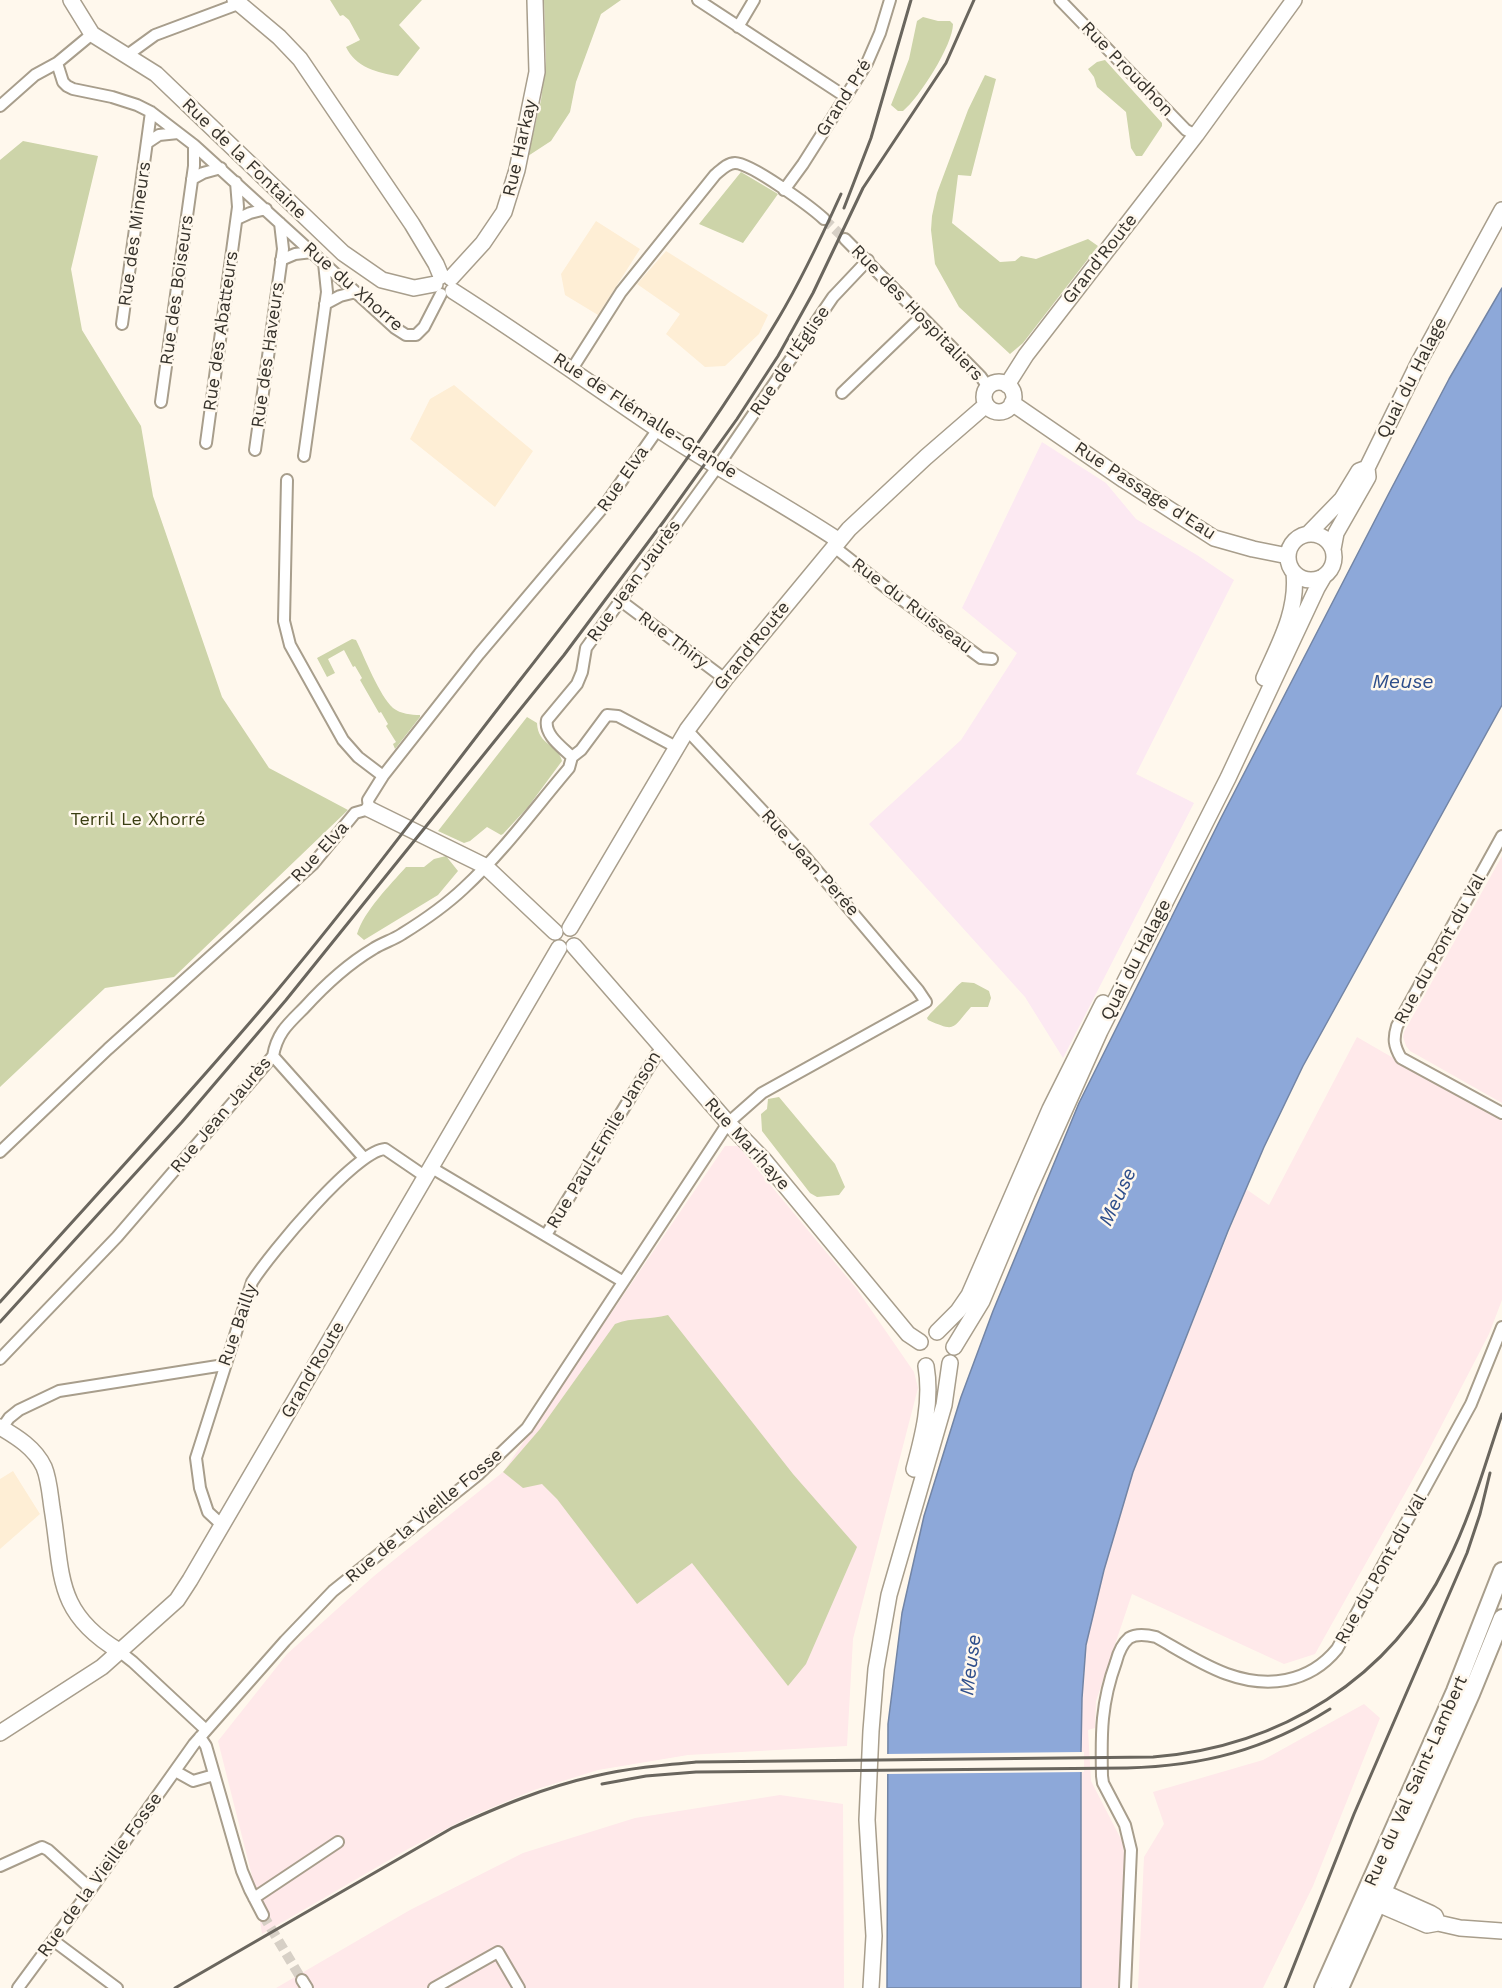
<!DOCTYPE html>
<meta charset="utf-8">
<style>
body{margin:0}
canvas{display:block;background:#fff8ed}
</style>
<canvas width="1502" height="1988"></canvas>
<script>
const context = document.querySelector('canvas').getContext('2d');
context.lineJoin = 'round';
function paint(path, color) { context.fillStyle = color; context.fill(path, 'evenodd'); }
function stroke(path, color, width, dash) { context.strokeStyle = color; context.lineWidth = width; context.lineCap = dash ? 'butt' : 'round'; context.setLineDash(dash || []); context.stroke(path); }
function label(font, color, halo, rows, align = 'center') {
  context.font = font + ' "Work Sans",sans-serif'; context.lineWidth = 5; context.setLineDash([]); context.textBaseline = 'middle'; context.strokeStyle = halo; context.fillStyle = color; for (const [text, x, y, turn = 0] of rows) {
    context.save(); context.translate(x, y); context.rotate((+turn || 0) * Math.PI / 180); context.textAlign = isNaN(turn) ? turn : align; if (halo) context.strokeText(text, 0, 0); context.fillText(text, 0, 0); context.restore();
  }
}
const commercial = new Path2D(`
 M1042 442 1106 483 1136 519 1197 555 1234 580 1136 774 1194 803 1063 1058 1025 997 869 824 961 740 1017 653 962 608Z`);
const industrial = new Path2D(`
 M1502 856V1103L1410 1051 1406 1046 1403 1037 1404 1032Z
 M1357 1037 1502 1121V1300L1489 1334 1422 1463 1315 1654 1284 1664 1132 1594 1096 1701 1095 1728 1088 1730 1091 1781 1123 1843 1125 1864 1119 1988H1081L1082 1698 1086 1645 1104 1570 1133 1472 1246 1189 1269 1205Z
 M725 1146H738L856 1288 914 1372 918 1388 853 1639 847 1746 688 1755 598 1770 534 1790 467 1818 408 1849 262 1934 255 1888 218 1741 287 1654 374 1576 503 1472Z
 M1364 1704 1380 1718 1313 1886 1263 1988H1138L1144 1857 1164 1824 1153 1792 1263 1760Z
 M780 1795 843 1804 844 1988H276L410 1910 523 1853 635 1818Z`);
const built = new Path2D(`
 M596 221 640 249 598 315 565 295 561 274Z
 M666 251 768 315 759 334 725 366 705 367 666 334 680 314 637 284Z
 M454 385 533 451 495 507 410 439 430 399Z
 M13 1471 40 1514 0 1549V1479Z`);
const green = new Path2D(`
 M330 0H422L399 25 420 48 398 76C378 73 355 67 346 47L360 40 349 20 343 15 340 16Z
 M544 0H621L601 14 576 82 570 112 551 141 528 156 541 100 546 62Z
 M923 17 938 21H950L953 24C953 45 919 98 903 111H898L891 105 909 59 917 21Z
 M1105 60 1162 123V126L1142 156H1136L1131 148 1126 112 1097 87 1094 77 1088 69 1097 62Z
 M985 75 996 79 971 176 958 175 952 223 1000 262 1015 261 1021 256 1036 259 1088 239 1098 246 1023 343 1010 354 959 307 935 264 931 230 932 216 937 193 968 110Z
 M23 141 98 156 71 269 82 330 141 426 153 496 222 697 269 768 348 810 174 977 105 988 0 1087V160Z
 M741 172 778 194 743 243 699 224Z
 M352 639 356 640C365 658 379 695 393 708 401 714 411 715 420 715V717L395 749 393 744 396 742 386 726 388 724 381 712 379 713 360 680 362 678 355 666 353 667 344 650 328 659 335 673 327 677 317 658Z
 M527 717 537 723C538 746 558 743 562 761L528 807 503 834 501 835 487 827 470 841 464 843 438 831Z
 M446 856 458 871 438 895 364 940 357 934C364 911 390 885 406 867H424L434 859Z
 M962 982 974 983 989 991 991 998 988 1007H971C952 1028 957 1033 928 1020L927 1018C931 1012 936 1008 941 1003 949 996 954 988 962 982Z
 M779 1097 835 1164 845 1187 839 1195 817 1197 810 1193 762 1131 761 1114 767 1109 768 1099Z
 M668 1315 793 1474 857 1547 806 1664 788 1686 692 1563 637 1604 557 1499 542 1484 523 1488 503 1472 540 1429 615 1324C632 1317 650 1320 668 1315Z`);
const water = new Path2D(`
 M1502 288V705L1303 1066 1264 1147 1228 1231 1133 1472 1104 1570 1086 1645 1082 1698 1081 1752V1988H887L888 1724 902 1613 924 1516 961 1397 993 1311 1079 1103 1221 818 1388 495 1449 379Z`);
const pier = new Path2D(`
 M1084 1752V1772L884 1774V1754Z`);
const streetTunnel = new Path2D(`
 M824 219 845 239
 M263 1915 302 1980`);
const street = new Path2D(`
 M698 0 846 97
 M1060 0 1186 130 1196 135
 M738 27 754 0
 M126 56 155 35 238 4
 M57 63 63 82 67 86 73 89 112 97 137 105 151 112 194 145 395 328 406 335H416L424 327 441 294
 M0 106 35 75 57 63 92 34
 M147 143 159 135 178 133
 M192 179 203 173 221 168
 M784 190 803 164 867 63 880 33 890 0
 M237 219 250 213 266 209
 M845 239 981 377 988 387
 M281 260 295 254 312 252
 M325 304 340 296 356 292
 M122 324 151 112
 M572 369 621 292 715 175C721 170 727 163 735 163 751 163 811 207 824 219
 M842 393 921 317
 M161 402 194 166V145
 M206 443 238 207 236 182
 M255 450 283 249 280 223
 M304 456 327 292 324 263
 M287 480 284 621 290 645 343 740 358 757 383 776
 M833 546 889 590 981 658 992 659
 M621 601 725 679
 M572 757 581 750 607 715 618 716 676 747
 M1502 836 1397 1026C1393 1039 1394 1046 1401 1058L1502 1113
 M273 1056 364 1158
 M0 1152 108 1049 313 864 355 813 369 809 368 800 383 776 479 654 605 505 658 429
 M432 1168 622 1281
 M546 1235 662 1046
 M0 1359 117 1237 273 1056C277 1033 288 1024 304 1008 324 986 348 964 373 949 382 943 393 940 402 934 423 921 446 905 464 888 503 852 535 808 569 768L572 757C562 747 544 735 547 720L577 684 582 672 586 648 718 466 833 297 868 260
 M2 1428 9 1418 19 1410 59 1391 224 1365
 M222 1525 208 1512 200 1488 196 1458 252 1282C270 1254 355 1151 385 1149L426 1177
 M119 1651 133 1662 206 1730
 M200 1737 206 1746 242 1871 250 1890 263 1915
 M175 1771 193 1781 214 1775
 M0 1866 42 1847 48 1850 91 1889
 M254 1898 338 1842
 M54 1941 117 1988
 M302 1980 307 1988
 M18 1988 91 1889 194 1744 285 1641 333 1591 479 1474 527 1428 728 1123 762 1093 926 1002 918 990 802 853 687 730
 M434 1988 498 1952 519 1988
 M1125 1988 1131 1850 1125 1825 1103 1783 1102 1776C1101 1733 1101 1703 1116 1662 1118 1654 1122 1644 1129 1638 1137 1633 1148 1635 1156 1637 1197 1660 1237 1689 1286 1680 1306 1676 1324 1665 1337 1649L1471 1404 1502 1327`);
const secondary = new Path2D(`
 M71 0 92 34 156 74 343 253 382 280 414 288 435 284
 M235 0 279 37 300 59 412 224 436 264 441 276
 M451 278 483 243 504 212 517 170 537 72 535 0
 M453 291C522 335 588 382 656 428 716 468 779 501 838 540
 M984 397a15 15 0 1 1 30 0a15 15 0 1 1-30 0Z
 M1007 385 1026 355 1196 135 1294 0
 M1012 403 1124 480 1214 538 1253 549 1288 556
 M1309 533 1342 499 1359 471 1367 468
 M1288 557a23 23 0 1 1 46 0a23 23 0 1 1-46 0Z
 M1333 549 1336 533 1368 477 1367 468 1419 362 1502 210
 M1264 678C1279 644 1298 611 1294 573
 M369 809 485 866 555 932
 M570 928 687 730 725 679 849 529 926 457 986 405
 M574 946 728 1123 764 1160 908 1334 920 1342
 M937 1332 958 1311 969 1295 1050 1109 1103 1003
 M954 1347 982 1301 1027 1194 1100 1031 1228 778 1317 588 1324 576
 M0 1427C17 1437 35 1448 44 1467 49 1479 50 1494 52 1508 63 1574 54 1612 119 1651
 M914 1469C923 1436 932 1401 926 1366
 M0 1733 102 1667 177 1600 190 1580 559 948
 M1370 1892H1383L1430 1913 1435 1916 1438 1923
 M1369 1896 1378 1904 1427 1925 1438 1923 1460 1928 1502 1931
 M871 1988 874 1936 867 1820 871 1731 876 1669 889 1595 944 1405 950 1363`);
const primary = new Path2D(`
 M1323 1988 1455 1691 1502 1571
 M1340 1988 1471 1694 1502 1618`);
const rail = new Path2D(`
 M844 208 871 138 911 0
 M0 1302C92 1199 186 1099 275 993 359 893 437 787 517 684 609 566 702 447 778 319 802 279 822 236 841 194
 M0 1322 182 1122 286 1000 564 655 664 521 737 419 778 356 813 293 863 188 946 63 974 0
 M602 1784 646 1776 696 1772 1127 1768C1203 1766 1265 1750 1330 1709
 M175 1988 452 1828C498 1807 545 1787 595 1776 629 1768 663 1765 696 1762L1153 1757C1280 1747 1391 1679 1447 1563 1471 1516 1485 1464 1502 1414
 M1285 1988 1354 1814 1467 1553 1480 1514 1490 1473`);
const streetNames = [
 ["Rue Proudhon",1127,69,46],
 ["Grand Pré",844,98,-58],
 ["Rue Harkay",520,148,-77],
 ["Rue de la Fontaine",244,159,44],
 ["Rue des Mineurs",135,234,-82],
 ["Grand'Route",1100,259,-52],
 ["Rue du Xhorre",353,287,41],
 ["Rue des Boiseurs",177,290,-82],
 ["Rue des Hospitaliers",917,313,46],
 ["Rue des Abatteurs",221,331,-82],
 ["Rue des Haveurs",268,355,-82],
 ["Rue de l'Église",790,361,-56],
 ["Quai du Halage",1412,378,-63],
 ["Rue de Flémalle-Grande",645,416,33],
 ["Rue Elva",623,479,-55],
 ["Rue Passage d'Eau",1145,491,33],
 ["Rue Jean Jaurès",634,581,-54],
 ["Rue du Ruisseau",912,606,37],
 ["Rue Thiry",673,640,37],
 ["Grand'Route",752,646,-51],
 ["Rue Elva",320,852,-47],
 ["Rue Jean Perée",810,863,48],
 ["Rue du Pont du Val",1440,949,-61],
 ["Quai du Halage",1136,960,-63],
 ["Rue Jean Jaurès",221,1115,-50],
 ["Rue Paul-Emile Janson",604,1140,-59],
 ["Rue Marihaye",747,1144,48],
 ["Rue Bailly",238,1325,-71],
 ["Grand'Route",313,1370,-60],
 ["Rue de la Vieille Fosse",424,1516,-40],
 ["Rue du Pont du Val",1381,1569,-61],
 ["Rue du Val Saint-Lambert",1416,1781,-66],
 ["Rue de la Vieille Fosse",100,1875,-54]
];
const parkNames = [
 ["Terril Le Xhorré",138,820]
];
const waterNames = [
 ["Meuse",1403,682],
 ["Meuse",1118,1197,-65],
 ["Meuse",971,1665,-83]
];
paint(commercial, '#fce9f2');
paint(industrial, '#ffe9ea');
paint(built, '#feeed5');
paint(green, '#cdd4a9');
paint(water, '#8da8d9');
stroke(water, '#7385a5', 1.5);
paint(pier, '#fff8ed');
stroke(streetTunnel, '#d7d0c6', 10, [10, 5]);
stroke(street, '#a89e8c', 14);
stroke(secondary, '#a89e8c', 18);
stroke(primary, '#a89e8c', 20);
stroke(street, '#fff', 10);
stroke(secondary, '#fff', 15);
stroke(primary, '#fff', 16);
stroke(rail, '#6a665e', 3);
label('18px', '#36322b', '#fff8ed', streetNames);
label('18px', '#3a3e12', '#fff8ed', parkNames);
label('italic 20px', '#2e4e8b', '#fff8ed', waterNames);
</script>
